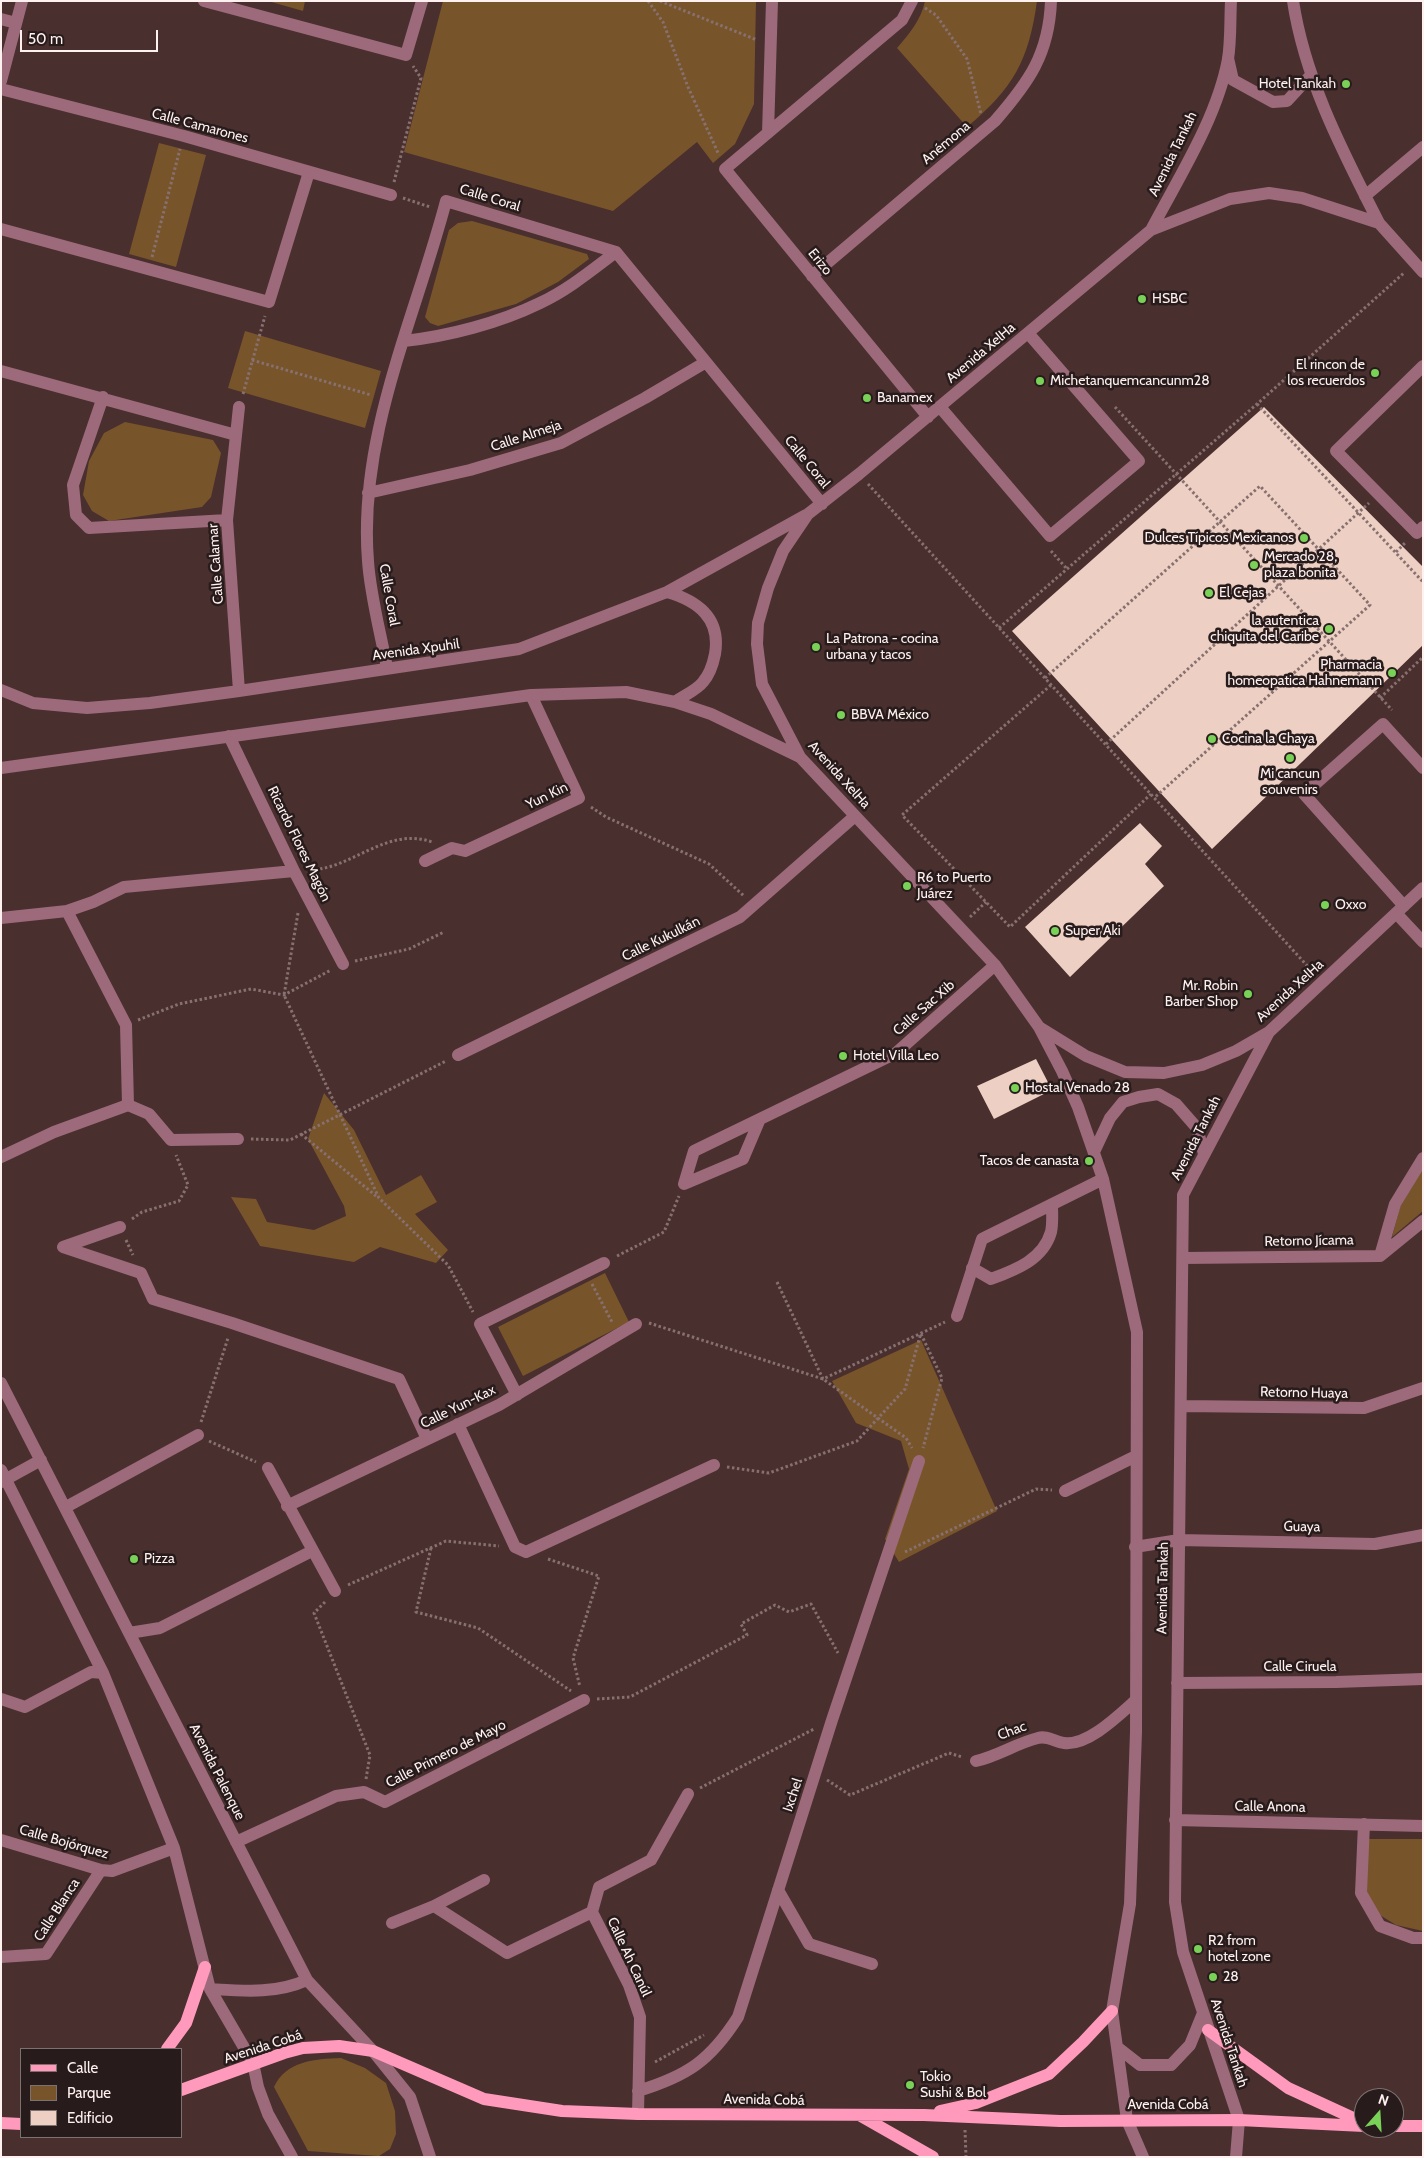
<!DOCTYPE html>
<meta charset="utf-8">
<style>
body{margin:0}
#map{position:relative;width:1424px;height:2158px;overflow:hidden;background:#492f2e;font-family:Cabin,sans-serif}
canvas{display:block}
.frame{position:absolute;inset:0;border:2px solid #fff1f0;pointer-events:none}
.legend{position:absolute;left:20px;top:2048px;width:162px;height:90px;box-sizing:border-box;background:#271b1b;border:1px solid #7d7170;margin:0;padding:6px 9px;list-style:none;font-size:15px;color:#fff1f0}
.legend li{display:flex;align-items:center;gap:10px;height:25px}
.legend b{width:25px;border:1px solid #7d7170}
.north{position:absolute;left:1354px;top:2088px;width:50px;height:50px;box-sizing:border-box;background:#271b1b;border:1px solid #7d7170;border-radius:50%;rotate:19deg;font-size:14px;font-weight:700;line-height:20px;text-align:center;color:#fff1f0}
.north::after{content:'';display:block;margin:auto;width:18px;height:22px;background:#79d157;clip-path:polygon(50% 0,100% 100%,50% 72%,0 100%)}
.scale{position:absolute;left:20px;top:30px;width:138px;height:22px;box-sizing:border-box;border:2px solid #fff1f0;border-top:0;padding-left:6px;font-size:15px;line-height:18px;white-space:nowrap;color:#fff1f0;-webkit-text-stroke:4px #271b1b;paint-order:stroke}
</style>
<div id="map">
<canvas width="1424" height="2158"></canvas>
<div class="frame"></div>
<ul class="legend">
<li><b style="height:6px;background:#ff9abc"></b>Calle</li>
<li><b style="height:14px;background:#78542a"></b>Parque</li>
<li><b style="height:14px;background:#edd0c3"></b>Edificio</li>
</ul>
<div class="north">N</div>
<div class="scale">50 m</div>
</div>
<script>
const context = document.querySelector('canvas').getContext('2d');
context.lineJoin = 'round';
function paint(path, color) { context.fillStyle = color; context.fill(path, 'evenodd'); }
function stroke(path, color, width, dash) { context.strokeStyle = color; context.lineWidth = width; context.lineCap = dash ? 'butt' : 'round'; context.setLineDash(dash || []); context.stroke(path); }
function label(font, color, halo, rows, align = 'center') {
  context.font = font + ' Cabin,sans-serif'; context.lineWidth = 5; context.setLineDash([]); context.textBaseline = 'middle'; context.strokeStyle = halo; context.fillStyle = color; for (const [text, x, y, turn = 0] of rows) {
    context.save(); context.translate(x, y); context.rotate((+turn || 0) * Math.PI / 180); context.textAlign = isNaN(turn) ? turn : align; if (halo) context.strokeText(text, 0, 0); context.fillText(text, 0, 0); context.restore();
  }
}
const green = new Path2D(`
 M268 1H305L303 11Z
 M443 1H756L754 104 735 144 713 163 697 142 613 211 404 152Z
 M925 1H1037C1029 60 1013 89 967 127L897 48C909 34 921 20 925 1Z
 M159 143 206 155 176 267 129 254Z
 M472 221 587 254 589 259 558 282 516 304 438 326 430 323 425 317 449 230 458 223Z
 M245 331 381 371 365 428 228 388Z
 M125 422 213 440 221 453 211 497 202 507 109 521 92 511 83 495 89 461 104 433Z
 M324 1093 354 1130 386 1195 421 1175 437 1202 415 1214 448 1250 436 1263 380 1247 354 1262 260 1246 231 1197 256 1199 267 1222 314 1230 346 1216 344 1206 308 1139Z
 M1423 1169V1211L1392 1237 1400 1207Z
 M605 1273 629 1322 523 1376 498 1327Z
 M921 1340 997 1511 899 1562 885 1539 909 1469 901 1441 856 1423 832 1381Z
 M1366 1839H1423V1931L1396 1925 1375 1912 1363 1883Z
 M341 2058 365 2068 386 2083 395 2111 396 2134 390 2149 379 2156 308 2151 274 2087C286 2061 314 2059 341 2058Z`);
const building = new Path2D(`
 M1264 407 1423 567V645L1212 849 1012 631Z
 M1140 823 1162 846 1145 864 1164 886 1070 977 1025 927Z
 M1036 1059 1052 1090 994 1119 977 1086Z`);
const path = new Path2D(`
 M648 1 663 22 688 87 719 155
 M660 1 757 40
 M925 8 936 15 967 59 981 114
 M394 182 421 78 413 66
 M403 198 430 207
 M152 257 180 149
 M252 360 371 395
 M243 394 265 316
 M1257 404 1423 582
 M1115 407 1392 710
 M868 484 1312 971
 M1051 551 1067 569
 M1396 552 1406 542
 M999 628 1257 404 1405 272
 M1045 678 1260 486 1370 605 1154 798
 M1051 685 902 815 1010 927 1151 794
 M1380 698 1423 657
 M1106 744 1369 503
 M591 807 606 817 709 864 744 896
 M310 870C352 869 387 826 432 842
 M298 913 284 995 379 1198 448 1265 473 1312
 M970 917 986 902
 M355 961 409 949 444 932
 M138 1020 179 1004 251 989 284 995 331 970
 M301 1134 376 1196
 M251 1139 290 1140 446 1061
 M132 1219 142 1212 179 1201 188 1185 176 1155
 M126 1240 133 1255
 M617 1256 664 1232 679 1196
 M777 1282 823 1379 945 1322
 M592 1284 612 1322
 M649 1323 823 1379 906 1438 912 1448
 M921 1334 942 1378 923 1448
 M201 1422 228 1338
 M209 1441 256 1462
 M727 1467 769 1473 857 1441 905 1389 921 1333
 M431 1548 416 1612 478 1628 571 1691
 M905 1552 1036 1489 1052 1490
 M548 1559 599 1576 573 1658 580 1687
 M348 1585 446 1541 499 1546
 M325 1602 314 1613 370 1755 366 1779
 M597 1699 630 1697 747 1635 741 1624 775 1605 789 1612 811 1604 838 1653
 M827 1780 850 1795 949 1753 962 1757
 M700 1788 814 1729
 M655 2062 704 2035
 M965 2130 966 2157`);
const minor = new Path2D(`
 M204 1 406 55 422 1
 M912 1 902 20 725 169 928 417
 M1293 1C1305 80 1343 152 1379 223
 M1 19 16 23
 M1228 58 1233 80 1273 102 1287 101 1311 75
 M1 81 22 1
 M1 89 184 136 391 195
 M768 133 772 1
 M1365 196 1423 147
 M1 229 269 302 309 172
 M1151 230C1179 177 1217 118 1228 59 1231 40 1230 20 1231 1
 M1423 272 1379 223 1302 198 1269 193 1230 199 1151 230 859 474 808 514 783 551 768 588 758 623 757 644 762 684 800 757 995 965 1039 1027 1086 1056 1125 1072 1164 1073 1202 1065 1236 1051 1269 1032 1423 888
 M812 276 995 121C1029 82 1049 54 1051 1
 M404 341C449 336 499 323 540 303 568 290 592 270 616 252
 M1423 366 1336 451 1417 533 1423 527
 M1 371 236 435
 M103 397 73 485 76 515 89 528 227 520
 M239 407 227 520 239 691
 M940 407 1050 536 1139 461 1028 333
 M368 493 470 470 561 443 645 398 706 362
 M667 592C698 601 721 618 715 654 713 664 710 674 703 682 697 690 683 696 675 702
 M387 668C381 635 370 594 368 561 358 436 415 319 446 201L616 252 822 504
 M1 690 33 703 87 708 150 703 239 691 519 649 667 592 806 515
 M229 736 294 871 343 964
 M1 768 531 695 626 692 675 702 711 714 800 757
 M425 861 452 848 465 851 579 798 531 695
 M1404 906 1304 794 1383 724 1423 768
 M67 911 93 902 124 887 294 871
 M1396 913 1423 942
 M1 918 67 911 126 1025 128 1105
 M1039 1027 1062 1071 1078 1107 1103 1179 1137 1332 1136 1732 1130 1904 1112 2011 1127 2120 1143 2157
 M458 1055 740 917 855 816
 M760 1119 743 1159 684 1184 694 1151 896 1053 995 965
 M1094 1152 1110 1118 1123 1102 1139 1097 1158 1094 1176 1104 1197 1128 1204 1154
 M1 1157 54 1132 128 1105 149 1114 171 1140 238 1139
 M120 1227 63 1247 141 1273 153 1299 232 1323 399 1379 427 1439
 M1380 1256 1395 1204 1423 1158
 M1183 1258 1380 1256 1423 1221
 M972 1268 991 1279C1015 1270 1043 1260 1051 1232 1053 1223 1052 1213 1052 1204
 M957 1316 982 1239 1103 1179
 M1 1383 307 1980 373 2051 410 2097 430 2157
 M517 1395 480 1324 604 1263
 M1181 1406 1364 1408 1423 1388
 M458 1424 515 1547 526 1552 714 1465
 M268 1468 335 1591
 M1 1470 103 1673 174 1848 210 1989 253 2063 258 2087 268 2114 292 2157
 M1 1482 41 1460
 M1065 1491 1136 1456
 M287 1506 499 1405 636 1324
 M66 1507 198 1435
 M1135 1547 1179 1540 1375 1544 1423 1535
 M129 1633 160 1628 312 1551
 M1177 1683 1336 1682 1423 1679
 M1 1699 25 1707 91 1672 103 1673
 M976 1761C998 1756 1017 1743 1038 1738 1047 1735 1055 1742 1064 1743 1088 1746 1119 1715 1136 1700
 M1175 1820 1423 1826
 M1364 1824 1361 1893 1380 1926 1413 1938H1423
 M1 1840 101 1870 112 1871 174 1848
 M236 1842 336 1796 364 1792 385 1802 584 1700
 M778 1890 809 1944 872 1964
 M434 1906 484 1880
 M392 1923 434 1906 507 1953 592 1912
 M1 1957 46 1954 101 1870
 M210 1989C244 1991 276 1994 307 1980
 M1117 2047 1140 2065H1171L1190 2045 1203 2013
 M638 2091C687 2076 710 2061 738 2017L832 1720 919 1461
 M638 2114 640 2017 629 1985 592 1912 599 1887 651 1860 688 1794
 M1236 2157 1239 2120 1183 1952 1175 1902 1183 1195 1269 1032`);
const major = new Path2D(`
 M1208 2030 1288 2088 1364 2123
 M167 2049 186 2023 205 1967
 M181 2090 284 2053 303 2048 339 2046 373 2051 484 2099 562 2111 638 2114 924 2115 1060 2121 1239 2120 1364 2126
 M940 2111 976 2103 1049 2074 1083 2042 1112 2011
 M861 2116 933 2157
 M1 2123 21 2124
 M1394 2126H1423`);
const markers = [
 [1346,84,5,"#79d157"],
 [1142,299,5,"#79d157"],
 [1375,373,5,"#79d157"],
 [1040,381,5,"#79d157"],
 [867,398,5,"#79d157"],
 [1304,538,5,"#79d157"],
 [1254,565,5,"#79d157"],
 [1209,593,5,"#79d157"],
 [1329,629,5,"#79d157"],
 [816,647,5,"#79d157"],
 [1392,673,5,"#79d157"],
 [841,715,5,"#79d157"],
 [1212,739,5,"#79d157"],
 [1290,758,5,"#79d157"],
 [907,886,5,"#79d157"],
 [1325,905,5,"#79d157"],
 [1055,931,5,"#79d157"],
 [1248,994,5,"#79d157"],
 [843,1056,5,"#79d157"],
 [1015,1088,5,"#79d157"],
 [1089,1161,5,"#79d157"],
 [134,1559,5,"#79d157"],
 [1198,1949,5,"#79d157"],
 [1213,1977,5,"#79d157"],
 [910,2085,5,"#79d157"]
];
const poiNames = [
 ["Hotel Tankah",1336,84,"right"],
 ["HSBC",1152,299],
 ["El rincon de",1365,365,"right"],
 ["los recuerdos",1365,381,"right"],
 ["Michetanquemcancunm28",1050,381],
 ["Banamex",877,398],
 ["Dulces Típicos Mexicanos",1294,538,"right"],
 ["Mercado 28,",1264,557],
 ["plaza bonita",1264,573],
 ["El Cejas",1219,593],
 ["la autentica",1319,621,"right"],
 ["chiquita del Caribe",1319,637,"right"],
 ["La Patrona - cocina",826,639],
 ["urbana y tacos",826,655],
 ["Pharmacia",1382,665,"right"],
 ["homeopatica Hahnemann",1382,681,"right"],
 ["BBVA México",851,715],
 ["Cocina la Chaya",1222,739],
 ["Mi cancun",1290,774,"center"],
 ["souvenirs",1290,790,"center"],
 ["R6 to Puerto",917,878],
 ["Juárez",917,894],
 ["Oxxo",1335,905],
 ["Super Aki",1065,931],
 ["Mr. Robin",1238,986,"right"],
 ["Barber Shop",1238,1002,"right"],
 ["Hotel Villa Leo",853,1056],
 ["Hostal Venado 28",1025,1088],
 ["Tacos de canasta",1079,1161,"right"],
 ["Pizza",144,1559],
 ["R2 from",1208,1941],
 ["hotel zone",1208,1957],
 ["28",1223,1977],
 ["Tokio",920,2077],
 ["Sushi & Bol",920,2093]
];
const streetNames = [
 ["Calle Camarones",200,126,15],
 ["Anémona",946,143,-40],
 ["Avenida Tankah",1173,154,-64],
 ["Calle Coral",490,198,17],
 ["Erizo",820,262,51],
 ["Avenida XelHa",981,353,-40],
 ["Calle Almeja",526,436,-18],
 ["Calle Coral",807,462,51],
 ["Calle Calamar",216,564,-94],
 ["Calle Coral",389,595,80],
 ["Avenida Xpuhil",416,650,-8],
 ["Avenida XelHa",839,775,48],
 ["Yun Kin",547,796,-26],
 ["Ricardo Flores Magón",299,844,64],
 ["Calle Kukulkán",661,939,-26],
 ["Avenida XelHa",1290,991,-42],
 ["Calle Sac Xib",924,1008,-41],
 ["Avenida Tankah",1196,1138,-63],
 ["Retorno Jícama",1309,1241,-1],
 ["Retorno Huaya",1304,1393,1],
 ["Calle Yun-Kax",458,1407,-26],
 ["Guaya",1302,1527,1],
 ["Avenida Tankah",1163,1588,-89],
 ["Calle Ciruela",1300,1667],
 ["Chac",1012,1731,-21],
 ["Calle Primero de Mayo",446,1754,-27],
 ["Avenida Palenque",217,1772,63],
 ["Ixchel",793,1795,-72],
 ["Calle Anona",1270,1807,1],
 ["Calle Bojórquez",64,1842,16],
 ["Calle Blanca",57,1910,-57],
 ["Calle Ah Canúl",629,1957,65],
 ["Avenida Tankah",1229,2043,72],
 ["Avenida Cobá",263,2047,-18],
 ["Avenida Cobá",764,2100,1],
 ["Avenida Cobá",1168,2105]
];
paint(green, '#78542a');
paint(building, '#edd0c3');
stroke(path, '#877170', 3, [2.5, 2.5]);
stroke(minor, '#9c6a7a', 12);
stroke(major, '#ff9abc', 12);
for (const [x, y, r, color] of markers) { const dot = new Path2D(); dot.arc(x, y, r, 0, 2 * Math.PI); context.fillStyle = color; context.fill(dot); stroke(dot, '#271b1b', 2); }
label('14px', '#fff1f0', '#271b1b', poiNames, 'left');
label('14px', '#fff1f0', '#271b1b', streetNames);
</script>
